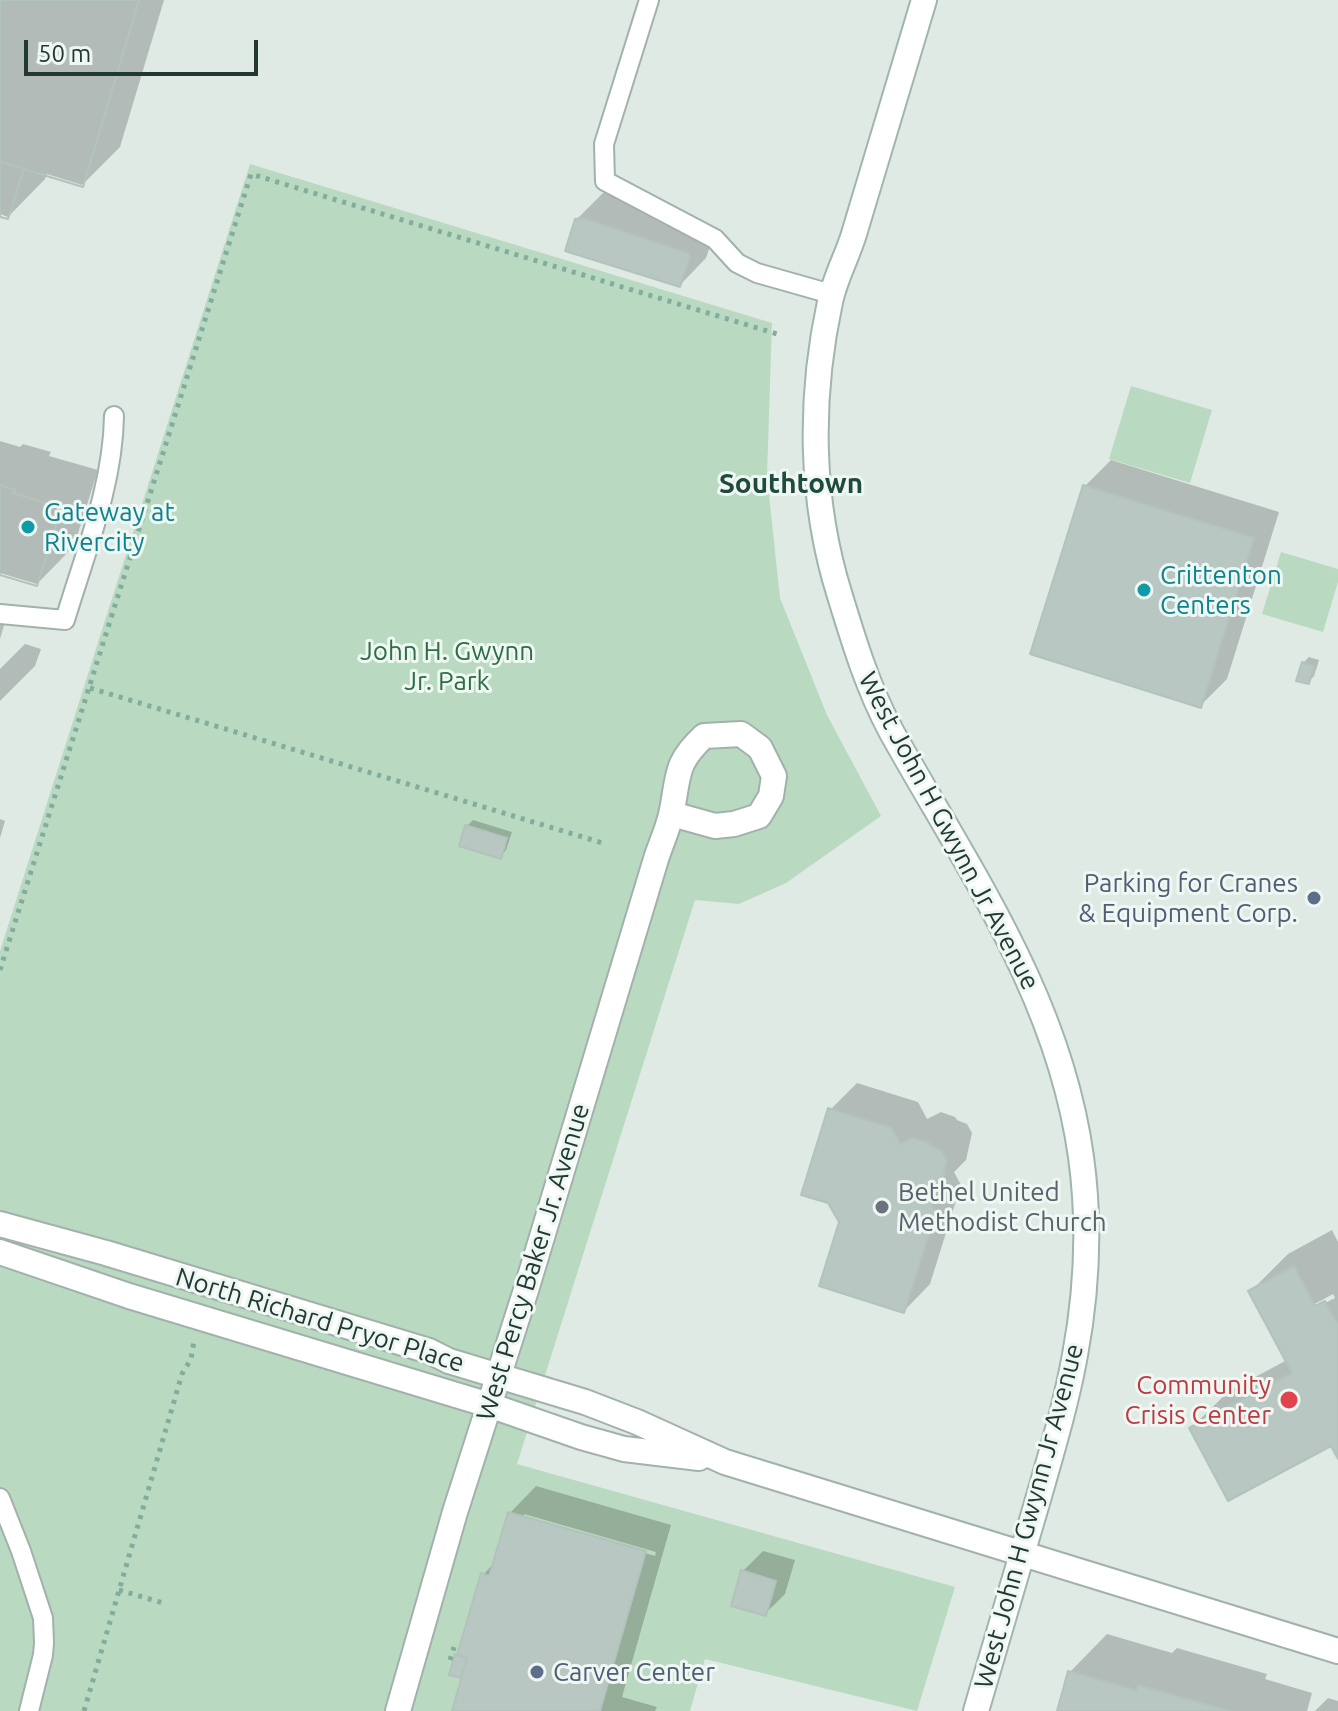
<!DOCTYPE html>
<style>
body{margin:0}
#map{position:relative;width:1338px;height:1711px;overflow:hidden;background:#dfeae5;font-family:Ubuntu,sans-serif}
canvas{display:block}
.scale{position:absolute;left:24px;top:40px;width:234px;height:36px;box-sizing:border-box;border:4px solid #213932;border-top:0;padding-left:10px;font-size:24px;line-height:28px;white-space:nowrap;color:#213932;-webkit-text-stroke:6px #eff7f3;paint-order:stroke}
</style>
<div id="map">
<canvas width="1338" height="1711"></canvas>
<div class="scale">50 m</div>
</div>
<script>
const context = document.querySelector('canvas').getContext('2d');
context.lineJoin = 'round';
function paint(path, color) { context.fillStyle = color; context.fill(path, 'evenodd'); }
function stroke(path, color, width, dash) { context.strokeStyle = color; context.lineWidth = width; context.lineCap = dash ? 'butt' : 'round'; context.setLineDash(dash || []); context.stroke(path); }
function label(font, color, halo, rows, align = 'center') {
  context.font = font + ' Ubuntu,sans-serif'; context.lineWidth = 6; context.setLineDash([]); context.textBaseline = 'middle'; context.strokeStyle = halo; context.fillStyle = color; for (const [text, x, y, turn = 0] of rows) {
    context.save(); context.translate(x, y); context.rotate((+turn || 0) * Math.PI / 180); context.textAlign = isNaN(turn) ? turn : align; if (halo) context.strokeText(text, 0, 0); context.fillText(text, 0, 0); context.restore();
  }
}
const green = new Path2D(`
 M250 164 772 323 767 476 780 598 827 715 881 816 786 883 739 904 695 900 517 1464 955 1587 917 1711 705 1659 690 1711H0V951Z
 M1131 386 1212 410 1190 483 1109 459Z
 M1281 552 1338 569V582L1323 632 1262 614Z`);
const shadow = new Path2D(`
 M0 0H164L120 147 82 185 47 174 45 179 8 217 0 214Z
 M611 192 714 227 716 229 706 258 680 285 576 220 603 193Z
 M0 441 20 447 23 444 51 452 49 456 98 470 74 546 37 584 0 573Z
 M1111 460 1279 512 1227 679 1201 705 1085 486Z
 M0 605 9 608 0 639Z
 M25 644 41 649 35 666 0 701V669Z
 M1309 657 1319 660 1314 676 1308 682 1303 663Z
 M0 819 5 821 0 838Z
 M473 820 512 832 506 850 500 857 467 826Z
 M857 1083 918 1102 927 1119 941 1112 955 1117 957 1120 967 1124 972 1133 966 1160 954 1172 961 1185 930 1284 904 1311 841 1222 830 1110Z
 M1332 1230 1338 1242V1455L1332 1443 1191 1428 1229 1391 1287 1360 1250 1292 1288 1254ZM1333 1294 1335 1298 1313 1309V1305Z
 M536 1486 671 1525 622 1697 657 1707 655 1711H454L464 1677 451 1673 456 1655 460 1651 483 1575 495 1562 510 1513ZM524 1514 656 1552 655 1556 524 1518Z
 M763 1551 795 1560 785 1594 765 1614 743 1571Z
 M1107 1634 1172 1653 1177 1648 1267 1674 1265 1679 1312 1693 1307 1711H1059L1070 1672Z
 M1328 1698 1338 1701V1711H1315Z`);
const building = new Path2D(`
 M0 0H139L83 187 24 169 8 219 0 217Z
 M0 0H139L83 187 0 162Z
 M0 162 24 169 8 219 0 217Z
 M583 218 688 253 690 257 680 287 565 251 575 219Z
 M0 485 15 490 13 493 61 508 37 586 0 575Z
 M0 485 15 490 13 493 61 508 37 586 0 575Z
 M1083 485 1254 538 1201 708 1030 654Z
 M1302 662 1314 666 1309 684 1296 681Z
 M465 825 507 838 501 859 459 846Z
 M828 1108 892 1128 900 1144 913 1138 929 1143 930 1146 941 1150 947 1161 944 1171 945 1173 940 1189 927 1197 936 1212 904 1313 819 1286 839 1222 828 1203 801 1195Z
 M1294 1266 1315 1306 1325 1301 1338 1325V1459L1331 1446 1228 1501 1189 1428 1292 1373 1248 1291Z
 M508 1512 646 1551 600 1711H452L467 1658 457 1655 481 1573 489 1576Z
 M741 1570 776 1581 766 1616 731 1606Z
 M455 1654 467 1658 461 1678 449 1675Z
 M1068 1671 1136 1690 1138 1685 1230 1711H1057Z`);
const path = new Path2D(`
 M90 688 606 844
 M0 970 251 174 777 334
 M119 1590 163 1603
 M450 1660 454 1647
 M84 1711 182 1374 191 1359 194 1341`);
const lane = new Path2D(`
 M649 0 604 144 605 181 715 239 737 263 757 273 831 294
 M0 614 65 620C85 553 113 486 114 416
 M0 1498 21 1551 43 1618 44 1643 43 1655 29 1711`);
const street = new Path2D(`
 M0 1224 106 1253 429 1351 449 1361 585 1402 637 1422 725 1462 1338 1651
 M0 1252 129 1296 489 1405 581 1437 624 1449 699 1458
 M398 1711 455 1512 526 1290 656 859C661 843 669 827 672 810 679 774 675 763 704 736L741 734 760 748 774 776 771 796 759 816 734 824 715 826 672 814`);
const secondary = new Path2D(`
 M924 0C900 78 877 156 854 234 847 257 835 278 830 302 809 399 810 501 840 596 854 642 868 688 891 731 968 869 1059 996 1081 1157 1090 1222 1087 1290 1075 1355 1066 1405 1051 1454 1037 1503 1017 1572 996 1642 976 1711`);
const markers = [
 [28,527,8,"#0f9aa8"],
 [1144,590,8,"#0f9aa8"],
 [1314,898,8,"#5c6f8a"],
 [882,1207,8,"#6b7280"],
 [1289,1400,10,"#e0444e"],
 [537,1672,8,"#5c6f8a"]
];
const cultureNames = [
 ["Gateway at",44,512],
 ["Rivercity",44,542],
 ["Crittenton",1160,575],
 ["Centers",1160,605]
];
const parkNames = [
 ["John H. Gwynn",447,651],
 ["Jr. Park",447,681]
];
const streetNames = [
 ["West John H Gwynn Jr Avenue",949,831,62],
 ["West Percy Baker Jr. Avenue",533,1262,-73],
 ["North Richard Pryor Place",320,1320,17],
 ["West John H Gwynn Jr Avenue",1029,1516,-75]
];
const serviceNames = [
 ["Parking for Cranes",1298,883],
 ["& Equipment Corp.",1298,913],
 ["Carver Center",553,1672,"left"]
];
const worshipNames = [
 ["Bethel United",898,1192],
 ["Methodist Church",898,1222]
];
const healthNames = [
 ["Community",1271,1385],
 ["Crisis Center",1271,1415]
];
const neighbourhoodNames = [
 ["Southtown",791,484]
];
paint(green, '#b9dac1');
paint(shadow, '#0003');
paint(building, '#b8c7c1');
stroke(building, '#b2c3bc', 2);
stroke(lane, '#a2b1ac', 22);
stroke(street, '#a2b1ac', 28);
stroke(secondary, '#9fb5ad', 28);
stroke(path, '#81ac9e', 5, [4, 6]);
stroke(lane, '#fff', 18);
stroke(street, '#fff', 24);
stroke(secondary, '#fff', 24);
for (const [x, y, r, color] of markers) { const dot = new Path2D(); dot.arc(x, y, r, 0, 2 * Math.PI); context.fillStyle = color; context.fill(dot); stroke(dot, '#eff7f3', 3); }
label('26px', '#0d838f', '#eff7f3', cultureNames, 'left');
label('26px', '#2d6e45', '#eff7f3', parkNames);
label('26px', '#213932', '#eff7f3', streetNames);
label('26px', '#4e5e75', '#eff7f3', serviceNames, 'right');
label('26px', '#5b616d', '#eff7f3', worshipNames, 'left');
label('26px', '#be3a42', '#eff7f3', healthNames, 'right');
label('bold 28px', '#1e4a3f', '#eff7f3', neighbourhoodNames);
</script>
